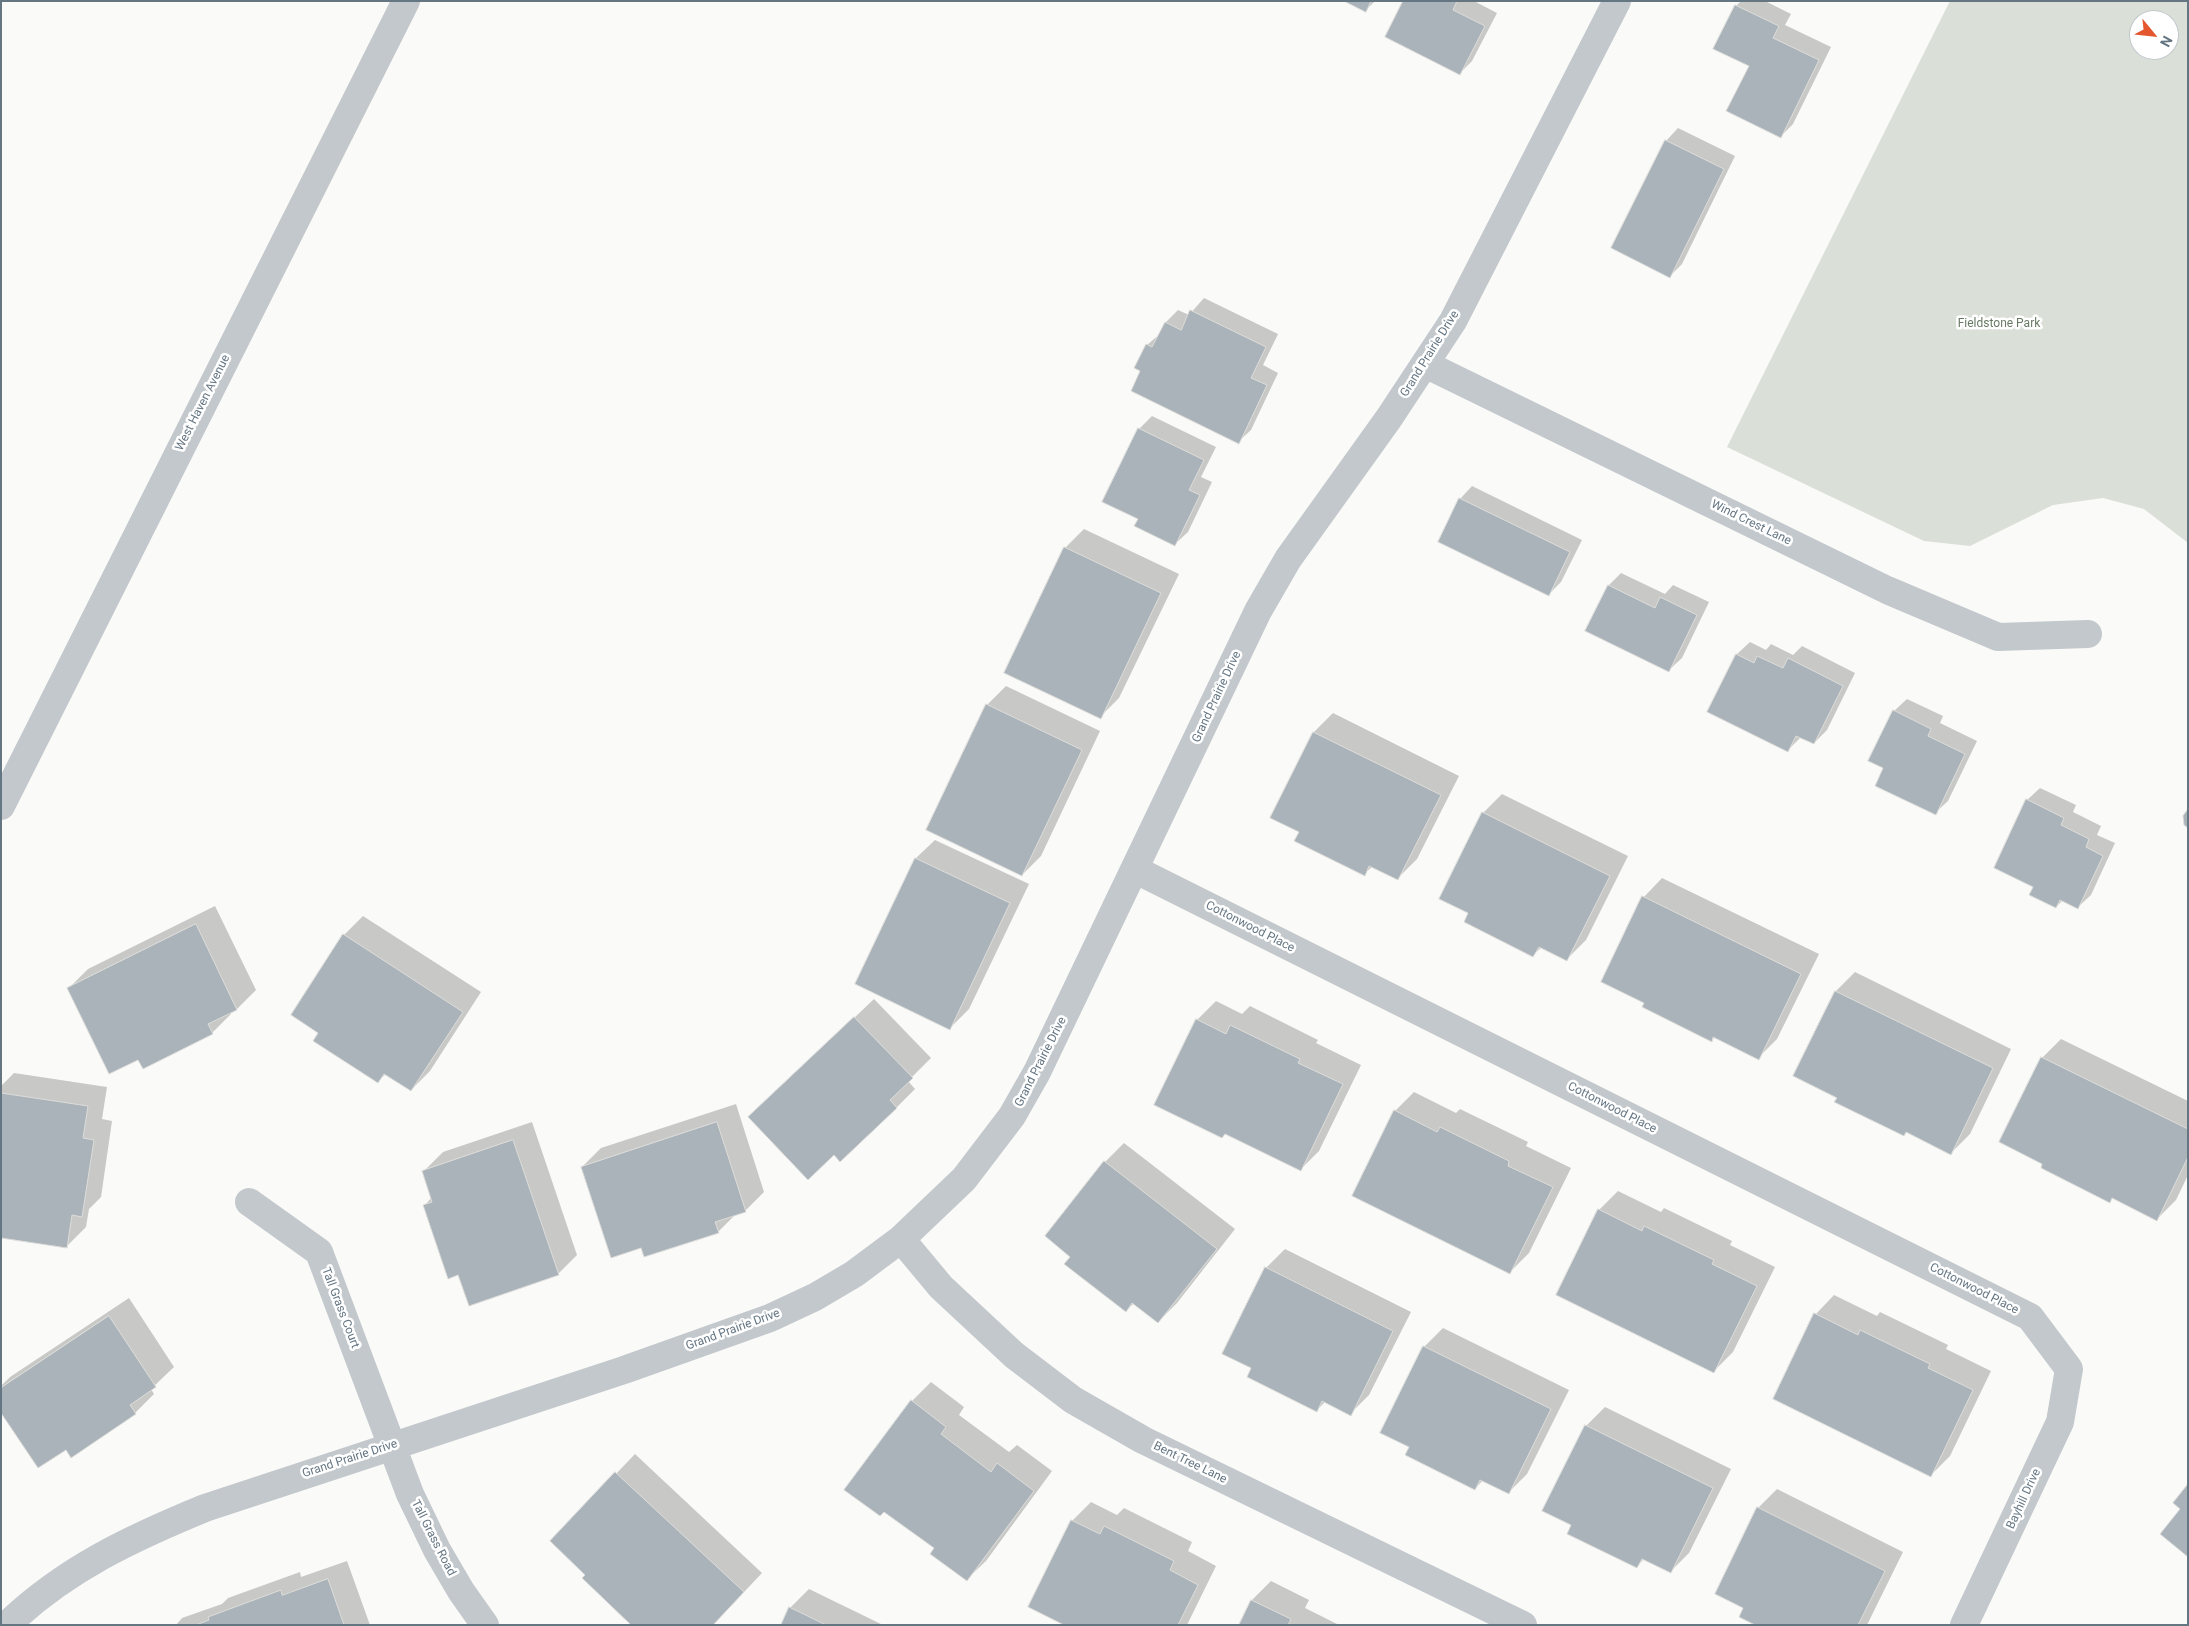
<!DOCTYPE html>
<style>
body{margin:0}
#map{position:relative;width:2189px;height:1626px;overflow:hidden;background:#fafaf8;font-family:Roboto,sans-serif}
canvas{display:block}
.frame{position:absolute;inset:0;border:2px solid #657683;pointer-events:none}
.north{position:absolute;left:2129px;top:10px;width:50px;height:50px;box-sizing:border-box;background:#fff;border:1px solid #c1c8cd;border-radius:50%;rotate:118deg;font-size:14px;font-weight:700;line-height:20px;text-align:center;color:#657683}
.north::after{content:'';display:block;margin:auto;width:18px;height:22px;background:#e4572e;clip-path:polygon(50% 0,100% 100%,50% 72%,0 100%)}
</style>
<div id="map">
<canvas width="2189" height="1626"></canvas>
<div class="frame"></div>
<div class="north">N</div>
</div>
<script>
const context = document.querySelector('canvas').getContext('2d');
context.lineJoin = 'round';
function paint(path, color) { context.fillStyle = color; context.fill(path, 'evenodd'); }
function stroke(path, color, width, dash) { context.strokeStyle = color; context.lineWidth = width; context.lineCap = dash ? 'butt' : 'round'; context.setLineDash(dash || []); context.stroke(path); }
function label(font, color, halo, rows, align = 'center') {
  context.font = font + ' Roboto,sans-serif'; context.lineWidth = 5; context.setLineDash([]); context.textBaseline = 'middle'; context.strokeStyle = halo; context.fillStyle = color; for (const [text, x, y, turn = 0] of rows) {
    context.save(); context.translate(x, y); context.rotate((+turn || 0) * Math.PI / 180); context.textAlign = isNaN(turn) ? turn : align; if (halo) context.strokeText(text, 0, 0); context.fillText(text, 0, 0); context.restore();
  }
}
const green = new Path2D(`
 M1950 1H2188V543L2144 509 2103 498 2053 505 1970 546 1924 541 1727 447ZM2139 20H2169V50H2139Z`);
const shadow = new Path2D(`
 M1347 1H1375L1366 10Z
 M1404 1H1474L1497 13 1472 61 1460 73Z
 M1741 1H1765L1791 14 1785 25 1831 47 1793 124 1781 136 1750 65 1736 6Z
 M1678 128 1735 156 1682 264 1670 276 1666 141Z
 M1204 298 1278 334 1263 365 1278 373 1251 430 1238 442 1142 371 1147 345 1161 333 1166 322 1178 310 1189 315Z
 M1152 416 1216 447 1201 477 1212 482 1188 532 1175 544 1139 519 1104 502 1140 428Z
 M1472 486 1582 540 1561 582 1548 595 1460 499Z
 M1084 529 1179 574 1119 698 1100 717 1065 548Z
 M1621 573 1665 594 1673 585 1709 602 1682 658 1669 670 1609 585Z
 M1750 642 1766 650 1771 644 1793 655 1802 646 1855 673 1827 730 1814 743 1801 737 1787 751 1709 711 1737 654Z
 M1006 686 1100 731 1041 856 1022 875 987 705Z
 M1907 699 1943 716 1940 723 1977 741 1948 801 1935 813 1885 767 1894 711Z
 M1333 713 1459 776 1417 859 1398 878 1373 866 1364 874 1301 832 1271 817 1314 732Z
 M2040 788 2076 805 2073 812 2101 826 2097 835 2115 843 2091 895 2078 907 2063 900 2056 907 2035 886 2027 800Z
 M1502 794 1628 856 1586 940 1567 959 1542 947 1533 955 1469 912 1483 813Z
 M935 840 1029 884 969 1009 950 1028 916 858Z
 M1662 878 1819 954 1777 1039 1758 1058 1715 1037 1712 1040 1646 1003 1644 897Z
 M215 906 256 990 237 1009 230 1012 231 1014 212 1033 139 1058 69 988 88 969Z
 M363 916 481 992 430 1071 411 1090 386 1074 378 1081 319 1032 293 1015 344 935Z
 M1855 972 2011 1049 1970 1134 1951 1153 1907 1132 1904 1135 1838 1097 1795 1076 1836 991Z
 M874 999 931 1058 908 1081 915 1089 896 1108 834 1153 769 1099Z
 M1216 1001 1242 1014 1250 1006 1318 1040 1316 1043 1361 1065 1319 1151 1300 1170 1197 1020Z
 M2061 1039 2188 1101V1175L2176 1200 2157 1219 2113 1198 2110 1201 2042 1058Z
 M14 1073 107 1087 102 1119 112 1121 101 1197 89 1209 86 1227 67 1246 1 1236V1086Z
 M1414 1092 1456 1113 1460 1109 1528 1142 1526 1146 1571 1168 1529 1253 1510 1272 1395 1111Z
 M736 1104 764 1192 745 1211 736 1214 718 1232 642 1247 582 1167 601 1148Z
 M532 1122 577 1255 558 1274 425 1205 432 1197 424 1171 443 1152Z
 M1124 1143 1235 1229 1177 1303 1158 1322 1134 1303 1126 1311 1072 1257 1047 1236 1105 1162Z
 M1618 1191 1661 1212 1664 1208 1732 1241 1730 1245 1775 1267 1733 1352 1714 1371 1599 1210Z
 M1285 1249 1411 1312 1369 1395 1350 1414 1325 1402 1317 1410 1253 1368 1266 1268Z
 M1834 1295 1877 1316 1880 1312 1948 1345 1946 1349 1991 1371 1950 1456 1931 1475 1816 1314Z
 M129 1298 174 1367 151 1389 154 1394 135 1413 66 1448 1 1410V1386L10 1377Z
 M1443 1328 1569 1390 1527 1474 1508 1493 1483 1480 1475 1489 1411 1446 1424 1347Z
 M931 1382 964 1407 959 1415 1009 1452 1017 1445 1052 1471 986 1561 967 1579 912 1401Z
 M1605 1407 1731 1469 1689 1553 1670 1572 1644 1559 1636 1567 1573 1525 1586 1426Z
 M635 1454 762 1573 713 1625 587 1575 552 1541Z
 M1777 1489 1903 1552 1867 1625H1757L1745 1608 1758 1508Z
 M1091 1502 1117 1515 1124 1508 1192 1542 1188 1551 1216 1566 1187 1625H1067L1072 1521Z
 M347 1561 370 1625H176L182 1618 222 1604 228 1598 300 1572 301 1577Z
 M1271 1581 1309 1600 1305 1608 1339 1625H1241L1252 1600Z
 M809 1589 883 1625H782L790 1608Z`);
const building = new Path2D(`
 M1344 1H1371L1366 12Z
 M1403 1H1457L1453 10 1485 26 1460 75 1385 37Z
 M1735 5 1779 26 1773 38 1819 60 1781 138 1726 111 1749 66 1713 49Z
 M1665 140 1724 169 1670 278 1611 248Z
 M1190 310 1266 347 1251 378 1267 385 1239 444 1131 391 1140 371 1134 368 1146 344 1152 347 1165 322 1181 330Z
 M1138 428 1204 460 1189 490 1200 495 1175 546 1134 526 1138 519 1102 502Z
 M1459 498 1570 552 1549 596 1438 542Z
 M1064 547 1161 593 1101 719 1004 673Z
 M1608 585 1655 608 1660 597 1697 615 1669 672 1585 631Z
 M1736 654 1754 663 1757 656 1783 668 1788 658 1843 686 1814 744 1796 736 1788 752 1707 712Z
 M986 704 1082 750 1022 876 926 830Z
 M1893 710 1931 729 1928 736 1965 754 1936 815 1875 786 1883 768 1868 761Z
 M1313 732 1441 795 1398 880 1369 866 1365 876 1294 841 1299 832 1270 818Z
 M2026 799 2064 818 2061 825 2089 839 2086 847 2103 856 2078 909 2060 900 2056 908 2029 895 2033 887 1994 868Z
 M2188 809V828L2184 825 2183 816Z
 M1482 812 1610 876 1567 961 1539 947 1533 957 1464 922 1468 913 1439 899Z
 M915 858 1010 903 950 1030 855 984Z
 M1642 896 1801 974 1759 1060 1713 1037 1712 1042 1642 1007 1644 1003 1601 982Z
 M196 924 237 1010 208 1024 213 1034 143 1069 138 1060 109 1074 67 988Z
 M343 934 463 1012 411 1091 384 1074 378 1083 313 1041 318 1033 291 1015Z
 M1835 991 1993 1068 1951 1155 1906 1132 1904 1136 1834 1102 1837 1098 1793 1076Z
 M854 1017 913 1078 890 1100 897 1108 840 1162 834 1155 808 1180 748 1117Z
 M1196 1019 1226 1034 1230 1025 1300 1059 1298 1063 1343 1084 1301 1171 1225 1134 1222 1138 1154 1105Z
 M2041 1057 2188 1129V1157L2157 1221 2112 1198 2110 1203 2041 1168 2042 1164 1999 1142Z
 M1 1093 88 1106 83 1138 94 1140 82 1217 72 1215 67 1248 1 1238Z
 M1394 1110 1437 1132 1440 1127 1509 1161 1508 1166 1553 1187 1510 1274 1352 1196Z
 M717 1122 746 1212 715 1222 719 1233 644 1257 641 1248 611 1258 581 1167Z
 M513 1140 559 1275 469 1306 458 1275 448 1279 423 1205 432 1202 422 1171Z
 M1104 1161 1217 1249 1158 1323 1132 1303 1126 1312 1064 1264 1070 1257 1045 1236Z
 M1598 1209 1642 1231 1644 1226 1714 1260 1712 1264 1757 1286 1714 1373 1556 1295Z
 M1265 1267 1393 1331 1351 1416 1322 1401 1317 1412 1247 1377 1251 1368 1222 1354Z
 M1814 1313 1858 1335 1860 1330 1930 1364 1928 1368 1973 1390 1931 1477 1773 1399Z
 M109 1316 156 1387 130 1405 136 1414 71 1458 66 1450 38 1468 1 1413V1388Z
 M1423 1346 1551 1409 1509 1494 1480 1480 1475 1490 1405 1455 1409 1447 1380 1433Z
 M911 1400 946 1427 941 1434 991 1472 997 1463 1034 1491 967 1581 930 1554 934 1548 884 1512 880 1516 844 1490Z
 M1585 1425 1713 1488 1671 1573 1642 1559 1637 1568 1567 1534 1571 1525 1542 1511Z
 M615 1472 744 1592 713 1625H631L582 1578 585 1575 550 1541Z
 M2188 1484V1557L2160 1534 2180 1509 2173 1503Z
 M1757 1507 1885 1571 1858 1625H1755L1739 1617 1743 1608 1715 1594Z
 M1071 1520 1100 1534 1104 1526 1174 1561 1170 1570 1198 1585 1178 1625H1064L1028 1607Z
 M328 1579 344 1625H196L209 1620 208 1617 281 1590 282 1595Z
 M1251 1600 1291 1619 1288 1625H1239Z
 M789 1607 826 1625H781Z`);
const minor = new Path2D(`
 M1425 364 1887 590 1998 637 2088 634
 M1136 870 2030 1317 2069 1369 2060 1422 1964 1625
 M249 1202 319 1252 410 1494 437 1550 461 1591 485 1625
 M901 1239 941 1287 1014 1355 1073 1400 1143 1440 1523 1625
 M7 1625C65 1569 132 1538 205 1508L624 1370 770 1318 815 1297 854 1274 901 1239 964 1179 1012 1116 1037 1072 1258 611 1288 559 1389 418 1453 321 1617 1`);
const tertiary = new Path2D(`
 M1 806 406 1`);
const parkNames = [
 ["Fieldstone Park",1999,324]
];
const streetNames = [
 ["Grand Prairie Drive",1430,354,-58],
 ["West Haven Avenue",203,403,-63],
 ["Wind Crest Lane",1751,523,26],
 ["Grand Prairie Drive",1217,697,-65],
 ["Cottonwood Place",1250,927,27],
 ["Grand Prairie Drive",1041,1062,-63],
 ["Cottonwood Place",1612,1108,27],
 ["Cottonwood Place",1974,1289,27],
 ["Tall Grass Court",340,1308,69],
 ["Grand Prairie Drive",733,1330,-20],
 ["Grand Prairie Drive",350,1459,-18],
 ["Bent Tree Lane",1190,1463,26],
 ["Bayhill Drive",2024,1499,-65],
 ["Tall Grass Road",433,1538,63]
];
paint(green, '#dadfd7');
paint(shadow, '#0003');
paint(building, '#aab3b9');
stroke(building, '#dcdcda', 1);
stroke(minor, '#c3c8cc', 28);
stroke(tertiary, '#c3c8cc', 28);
label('12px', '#687a64', '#fff', parkNames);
label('12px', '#657683', '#fff', streetNames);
</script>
